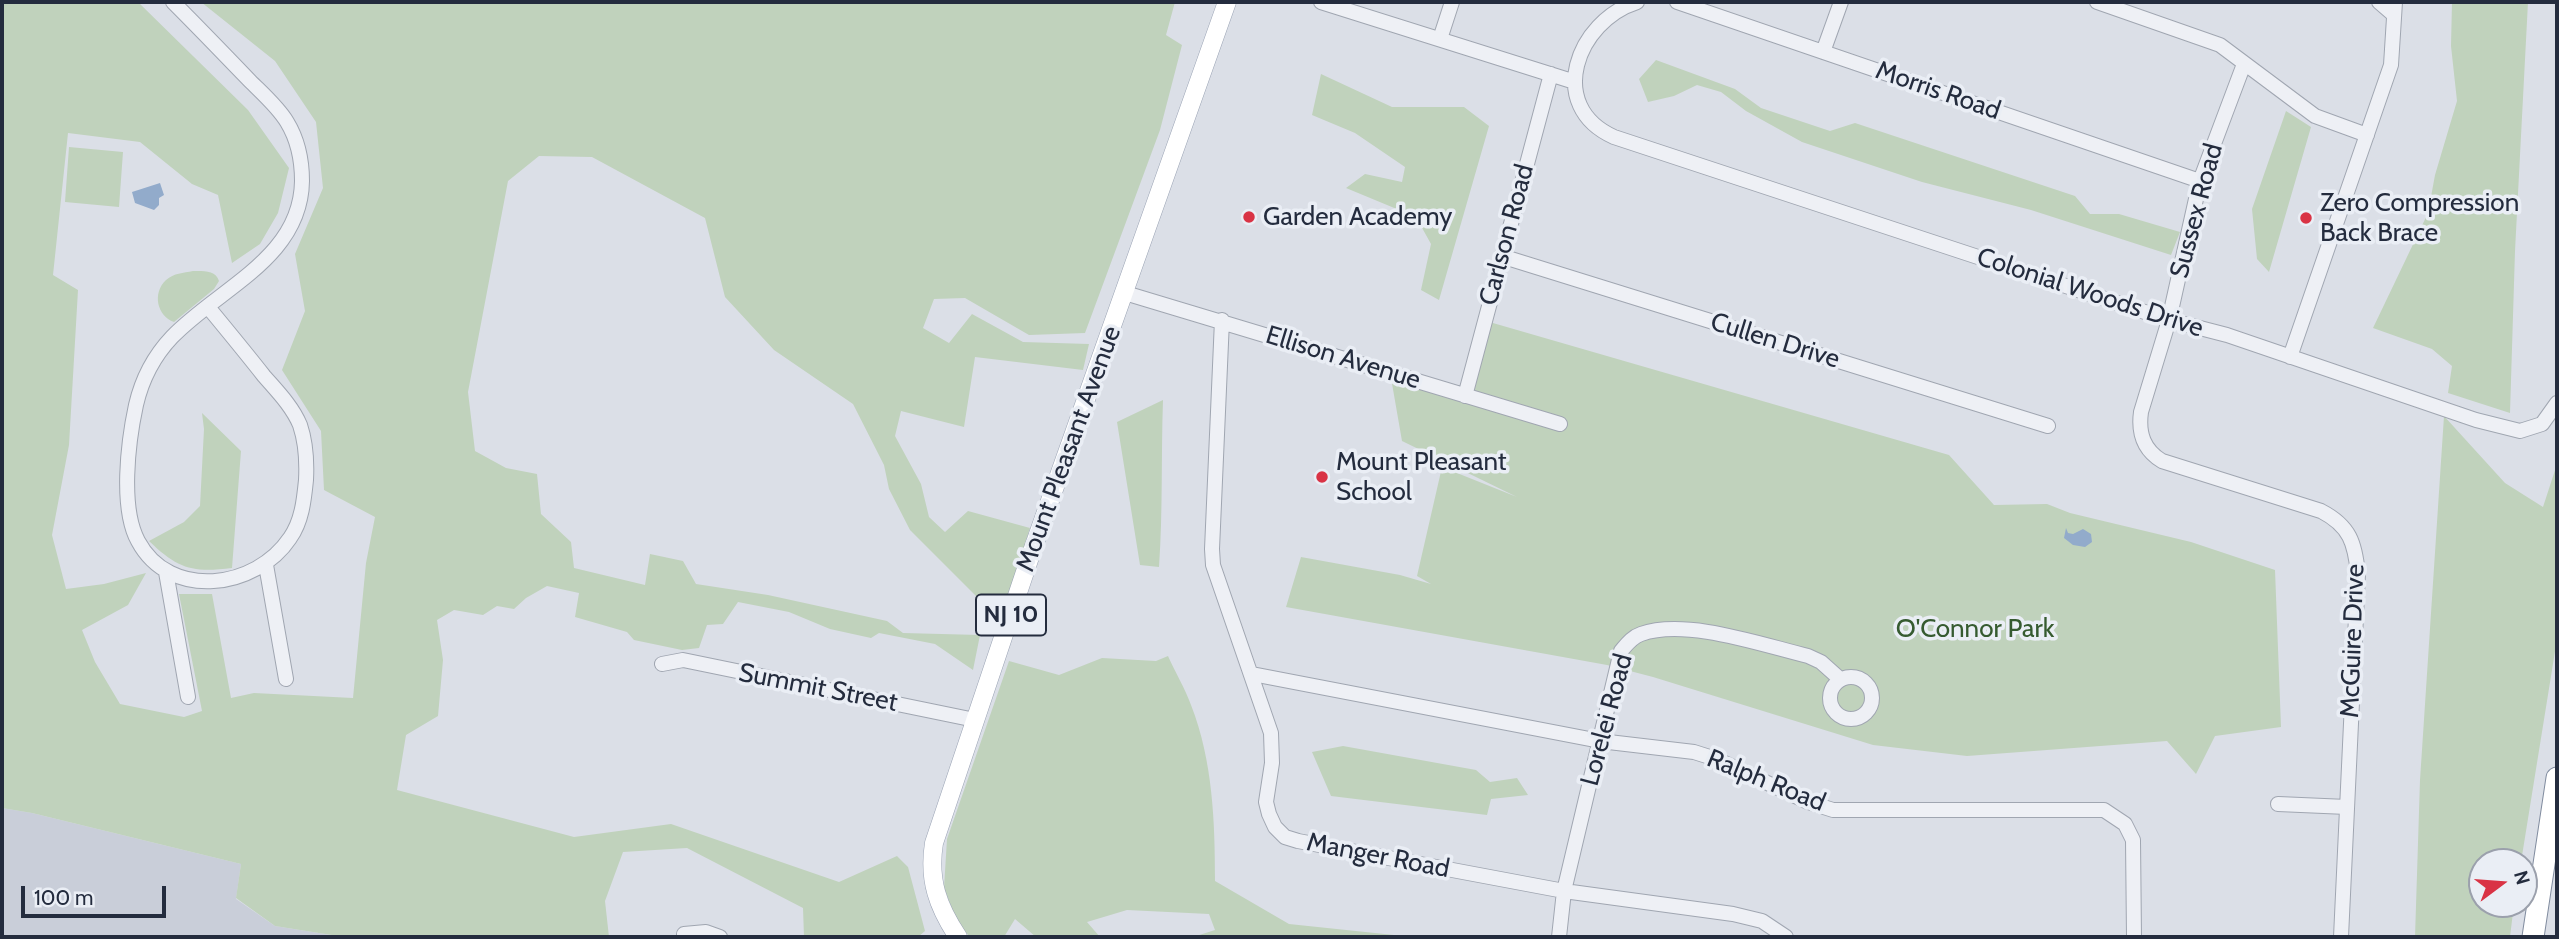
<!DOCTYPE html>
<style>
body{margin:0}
#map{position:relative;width:2559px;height:939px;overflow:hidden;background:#dbdfe7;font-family:Cabin,sans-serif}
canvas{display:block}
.frame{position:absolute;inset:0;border:4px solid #242c3e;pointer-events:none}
.north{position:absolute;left:2468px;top:848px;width:70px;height:70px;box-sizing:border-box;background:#eaeef5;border:2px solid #9ba0ac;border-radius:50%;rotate:74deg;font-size:19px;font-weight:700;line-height:28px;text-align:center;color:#242c3e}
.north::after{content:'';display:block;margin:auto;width:24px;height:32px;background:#d93345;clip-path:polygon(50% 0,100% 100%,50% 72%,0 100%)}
.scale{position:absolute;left:21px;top:886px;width:145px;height:32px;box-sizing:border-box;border:4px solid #242c3e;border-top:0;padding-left:9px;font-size:21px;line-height:24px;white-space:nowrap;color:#242c3e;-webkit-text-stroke:5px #eaeef5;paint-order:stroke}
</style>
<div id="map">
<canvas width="2559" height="939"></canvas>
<div class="frame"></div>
<div class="north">N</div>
<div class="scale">100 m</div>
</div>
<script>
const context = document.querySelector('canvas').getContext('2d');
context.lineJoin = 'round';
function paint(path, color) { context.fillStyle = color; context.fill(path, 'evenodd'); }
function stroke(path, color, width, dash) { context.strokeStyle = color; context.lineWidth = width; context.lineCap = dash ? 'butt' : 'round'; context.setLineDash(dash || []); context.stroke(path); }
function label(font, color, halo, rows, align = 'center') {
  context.font = font + ' Cabin,sans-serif'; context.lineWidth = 7; context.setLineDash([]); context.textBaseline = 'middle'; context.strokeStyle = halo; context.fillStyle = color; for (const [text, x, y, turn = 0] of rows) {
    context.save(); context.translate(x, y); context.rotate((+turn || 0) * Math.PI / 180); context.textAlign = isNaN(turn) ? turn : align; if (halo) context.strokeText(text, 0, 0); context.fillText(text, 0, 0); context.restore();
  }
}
const built = new Path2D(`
 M2 808 32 813 241 864 236 899 275 926 344 937H2Z`);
const green = new Path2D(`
 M2 2H138L248 110 289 168 278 213 260 244 232 263 218 195 192 184 140 142 68 133 53 275 78 290 69 445 52 535 66 589 104 584 146 573 128 605 82 630 95 662 120 704 184 717 202 711 179 594H212L231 698 254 693 353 698 366 563 375 517 324 490 321 431 282 370 305 311 295 254 323 188 316 122 275 61 201 2H1175L1166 35 1182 45 1160 130 1085 333 1029 335 965 298 934 299 923 328 949 343 972 314 1023 342 1089 344 1083 370 975 357 964 427 901 411 895 436 921 484 929 517 945 532 968 511 1030 528 1003 615 989 609 910 530 889 489 884 465 853 404 774 350 725 297 705 218 592 157 539 156 508 181 468 392 475 451 506 468 537 474 541 514 571 542 574 568 645 585 650 554 683 561 696 584 768 595 887 621 903 633 980 635 973 670 935 644 879 633 871 638 830 629 789 612 738 602 723 624 707 625 699 648 682 650 634 640 627 632 575 617 579 593 547 586 526 598 514 609 497 606 483 615 454 610 437 620 443 660 438 716 406 735 397 790 574 837 671 824 839 882 897 856 908 867 925 931 918 937H804L803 908 687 848 623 852 605 901 609 937H344L275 926 236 898 241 864 32 813 2 808Z
 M2452 2H2528L2515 251 2510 413 2448 393 2452 366 2432 349 2373 328 2428 213 2435 175 2457 101 2451 46Z
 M1656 60 1735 89 1761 108 1830 131 1855 123 2075 196 2090 214H2119L2180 232 2171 255 2031 210 1922 182 1802 142 1746 111 1721 92 1697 85 1674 96 1648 102 1639 79Z
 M1321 74 1392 107H1464L1489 126 1439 300 1421 290 1431 244 1416 217 1346 188 1365 174 1402 182 1405 167 1355 133 1312 115Z
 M2286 111 2311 127 2269 272 2257 259 2252 209Z
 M69 147 123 152 119 207 65 202Z
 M193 271C203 271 216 270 219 281L214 289 174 322C157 316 152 293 166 280 174 273 183 273 193 271Z
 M1486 321 1949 455 1994 505 2047 504 2070 513 2191 542 2275 570 2281 727 2215 736 2196 774 2167 741 1967 756 1873 745 1653 677 1607 665 1286 607 1301 557 1400 575 1431 584 1417 576 1442 467 1517 497 1402 441 1390 372 1465 396Z
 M1163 400C1161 456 1163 511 1159 567L1140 565 1117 422Z
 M202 413 241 451 232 568C193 573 178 569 149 541L184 522 200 506 204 429Z
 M2444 416 2505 483 2543 507 2557 464V639L2521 862H2482V904H2514L2510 937H2415L2420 780Z
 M1168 656C1175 672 1185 688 1191 705 1213 761 1215 823 1215 881L1289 924 1413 937H1193L1215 930 1209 914 1127 910 1087 922 1100 937H1036L1015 919 1004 937H970L958 924 944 888 947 839 1009 661 1059 675 1102 658 1156 661Z
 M1343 746 1476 770 1490 782 1517 778 1528 795 1491 799 1487 815 1331 796 1312 752Z`);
const water = new Path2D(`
 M160 183 164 195 159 198V205L154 210 135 203 132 192Z
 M2066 528 2068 533 2073 534 2083 529 2091 534 2092 542 2085 547 2073 545 2064 538Z`);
const minor = new Path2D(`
 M173 2C199 28 225 55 250 81 263 94 278 107 287 122 298 140 302 160 302 181 301 258 219 288 172 337 154 356 142 379 136 405 128 442 120 508 138 541 170 601 256 589 290 538 302 521 304 500 306 480 307 461 306 443 300 425 292 406 277 391 264 376 246 353 227 330 208 307
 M1321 2 1575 82
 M1637 2C1577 21 1545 106 1614 137L2169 320 2227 335 2476 420 2520 431 2542 424 2557 403
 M1677 2 2200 181
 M2097 2 2220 45 2315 116 2367 135
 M2379 2 2394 15
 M1440 39 1452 2
 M1823 52 1841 2
 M2244 64 2200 181 2169 320 2141 412C2138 434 2144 450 2162 461L2321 511C2350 526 2355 543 2358 574L2341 937
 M1501 256 2048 426
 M1125 293 1560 424
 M1222 320 1212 549 1213 565 1271 733 1272 763 1266 802 1269 814 1275 827 1285 837 1298 841 1564 891 1733 914 1762 921 1786 937
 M2290 357 2391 65 2395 2
 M1465 396 1551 74
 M266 565 286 679
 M166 572 188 697
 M662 664 683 660 975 720
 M1252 674 1600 741 1694 752 1716 759 1808 802 1833 810H2104L2125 824 2133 840 2134 937
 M1830 698a21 21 0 1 1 42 0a21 21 0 1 1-42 0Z
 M2278 804 2347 807
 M684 934 706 932 720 937
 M1559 937 1564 891 1621 651C1627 644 1632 637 1641 634 1686 618 1762 645 1808 656L1821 662 1840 679`);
const major = new Path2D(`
 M958 937C938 907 928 880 934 843L1030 557 1227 2`);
const highway = new Path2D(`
 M2533 937 2557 778`);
const markers = [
 [1249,217,7,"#d93345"],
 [2306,218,7,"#d93345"],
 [1322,477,7,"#d93345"]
];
const shields = [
 [1011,615,70]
];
const shieldNames = [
 ["NJ 10",1011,615]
];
const streetNames = [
 ["Morris Road",1938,91,19],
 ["Sussex Road",2197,211,-75],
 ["Carlson Road",1507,235,-75],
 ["Colonial Woods Drive",2090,293,18],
 ["Cullen Drive",1775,341,17],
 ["Ellison Avenue",1343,358,17],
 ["Mount Pleasant Avenue",1069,449,-70],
 ["McGuire Drive",2353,641,-88],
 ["Summit Street",818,688,11],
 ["Lorelei Road",1607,720,-75],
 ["Ralph Road",1766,781,22],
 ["Manger Road",1378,856,11]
];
const poiNames = [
 ["Zero Compression",2320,203],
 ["Back Brace",2320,233],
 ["Garden Academy",1263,217],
 ["Mount Pleasant",1336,462],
 ["School",1336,492]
];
const parkNames = [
 ["O'Connor Park",1975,629]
];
paint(built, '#c9ced9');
paint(green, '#c0d2bc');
paint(water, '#92abcb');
stroke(minor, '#a0a6b1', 16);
stroke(major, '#9aa3b4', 19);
stroke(highway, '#818c9f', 23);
stroke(minor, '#eef0f5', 14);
stroke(major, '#fff', 18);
stroke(highway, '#fff', 21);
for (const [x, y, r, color] of markers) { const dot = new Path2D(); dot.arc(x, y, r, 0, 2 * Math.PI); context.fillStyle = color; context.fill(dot); stroke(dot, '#eaeef5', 2.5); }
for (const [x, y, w] of shields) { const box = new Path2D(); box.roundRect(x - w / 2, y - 20.5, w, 41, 5); context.fillStyle = '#eaeef5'; context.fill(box); stroke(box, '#242c3e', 2); }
label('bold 24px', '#242c3e', null, shieldNames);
label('26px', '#242c3e', '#eaeef5', streetNames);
label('26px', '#242c3e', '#eaeef5', poiNames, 'left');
label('26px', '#365b30', '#eaeef5', parkNames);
</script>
